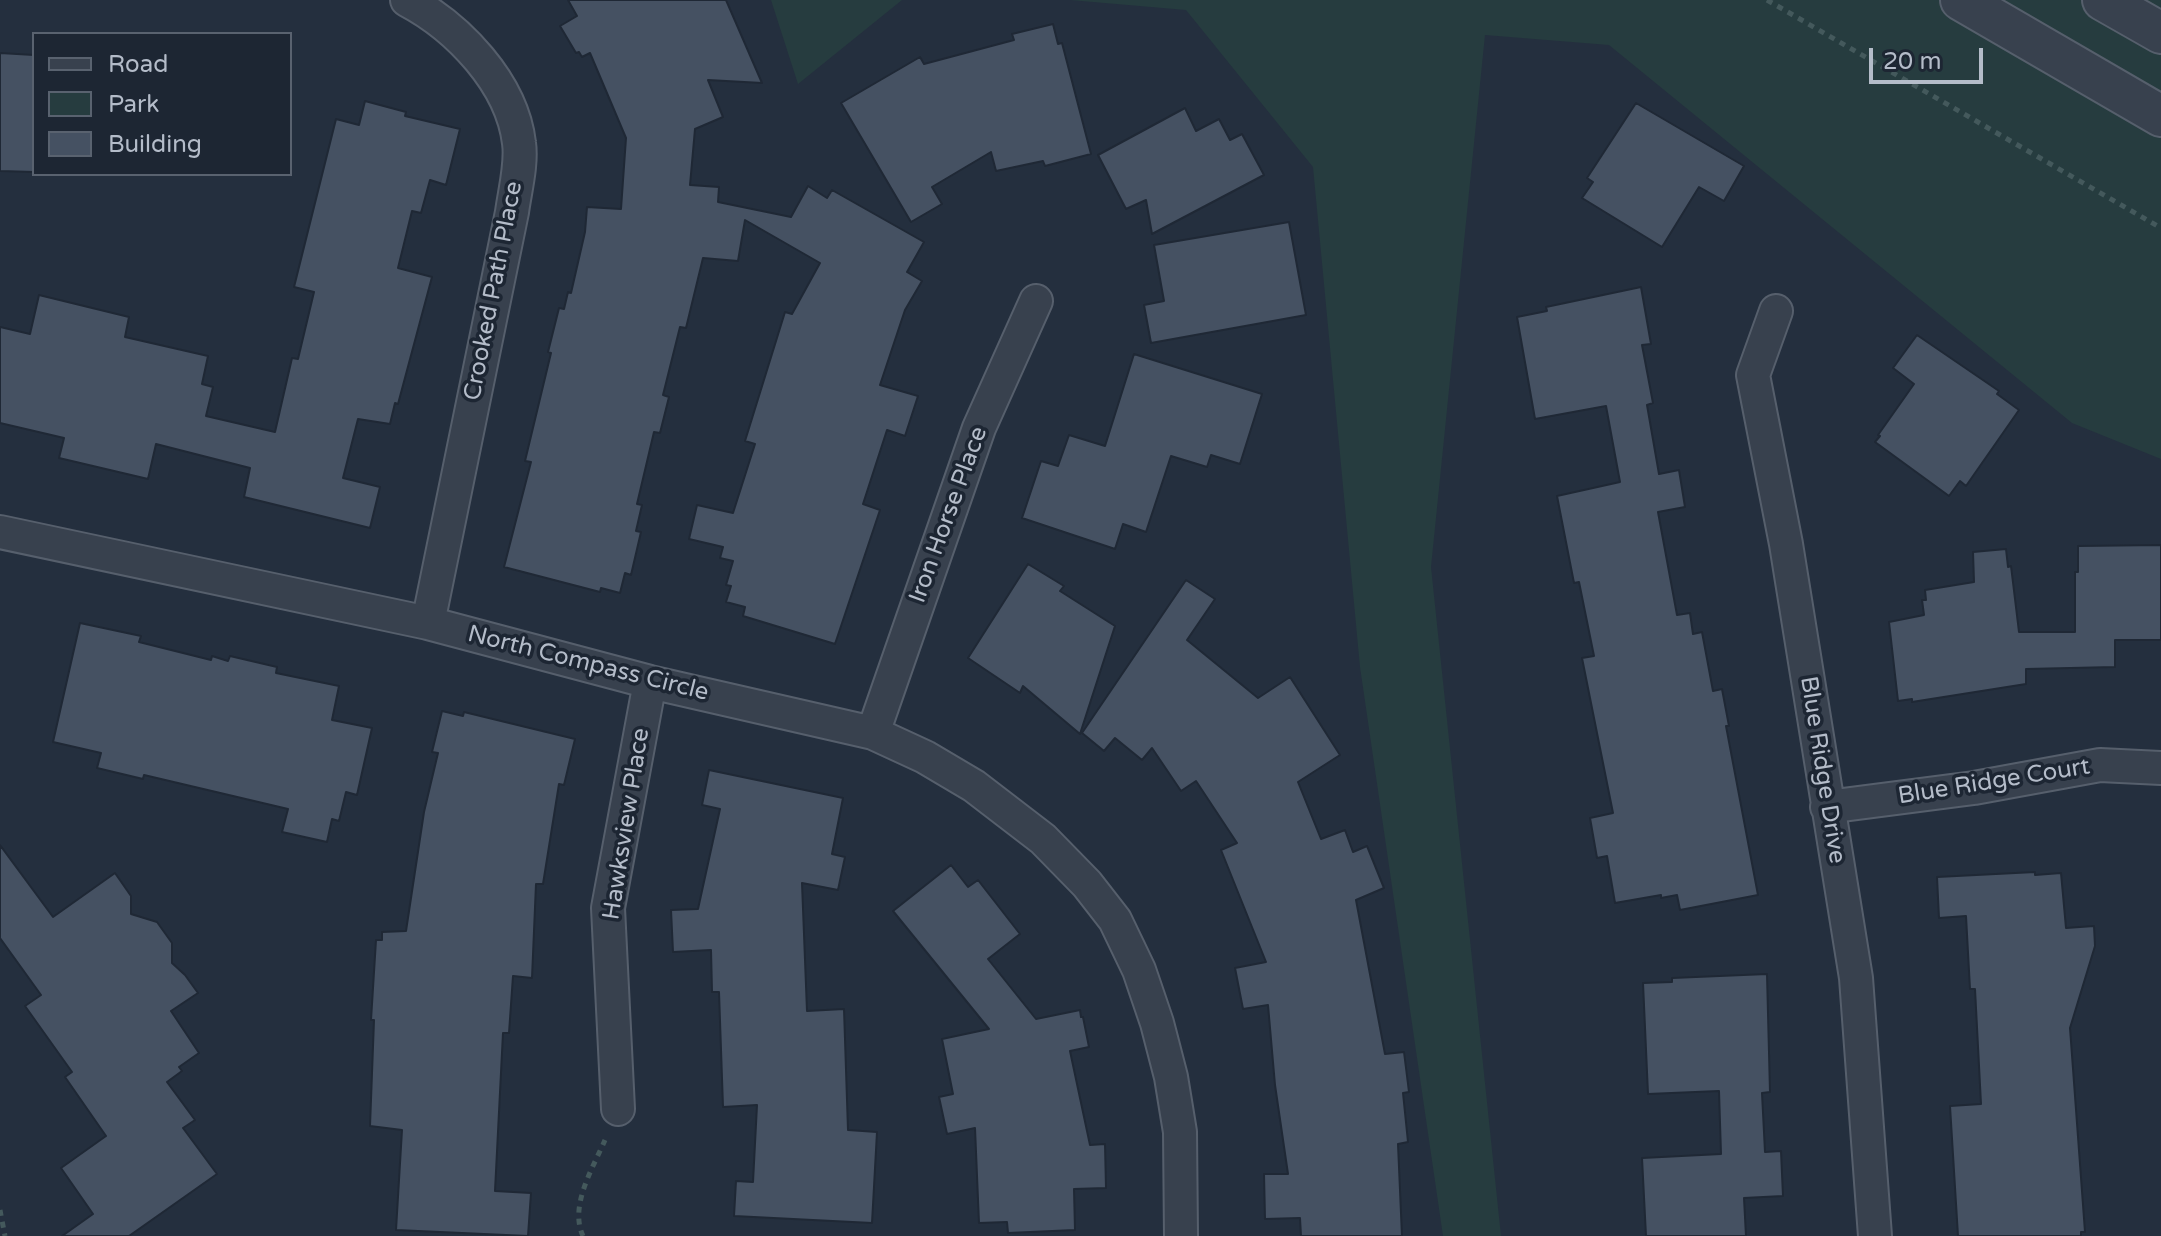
<!DOCTYPE html>
<style>
body{margin:0}
#map{position:relative;width:2161px;height:1236px;overflow:hidden;background:#242f3e;font-family:"Varela Round",sans-serif}
canvas{display:block}
.legend{position:absolute;left:32px;top:32px;width:260px;height:144px;box-sizing:border-box;background:#1d2633;border:2px solid #59626f;margin:0;padding:10px 14px;list-style:none;font-size:24px;color:#b4bcc9}
.legend li{display:flex;align-items:center;gap:16px;height:40px}
.legend b{width:40px;border:2px solid #59626f}
.scale{position:absolute;left:1869px;top:48px;width:114px;height:36px;box-sizing:border-box;border:4px solid #b4bcc9;border-top:0;padding-left:10px;font-size:24px;line-height:28px;white-space:nowrap;color:#b4bcc9;-webkit-text-stroke:6px #1d2633;paint-order:stroke}
</style>
<div id="map">
<canvas width="2161" height="1236"></canvas>
<ul class="legend">
<li><b style="height:10px;background:#38414e"></b>Road</li>
<li><b style="height:22px;background:#263c3f"></b>Park</li>
<li><b style="height:22px;background:#455162"></b>Building</li>
</ul>
<div class="scale">20 m</div>
</div>
<script>
const context = document.querySelector('canvas').getContext('2d');
context.lineJoin = 'round';
function paint(path, color) { context.fillStyle = color; context.fill(path, 'evenodd'); }
function stroke(path, color, width, dash) { context.strokeStyle = color; context.lineWidth = width; context.lineCap = dash ? 'butt' : 'round'; context.setLineDash(dash || []); context.stroke(path); }
function label(font, color, halo, rows, align = 'center') {
  context.font = font + ' "Varela Round",sans-serif'; context.lineWidth = 7; context.setLineDash([]); context.textBaseline = 'middle'; context.strokeStyle = halo; context.fillStyle = color; for (const [text, x, y, turn = 0] of rows) {
    context.save(); context.translate(x, y); context.rotate((+turn || 0) * Math.PI / 180); context.textAlign = isNaN(turn) ? turn : align; if (halo) context.strokeText(text, 0, 0); context.fillText(text, 0, 0); context.restore();
  }
}
const green = new Path2D(`
 M771 0H902L798 84Z
 M1070 0H2161V459L2072 423 1609 45 1485 35 1431 567 1501 1236H1443L1360 667 1313 167 1186 10Z`);
const building = new Path2D(`
 M568 0H726L762 83 708 80 723 117 695 129 690 185 719 187 718 202 791 217 808 186 827 198 832 190 924 242 907 272 922 281 905 310 880 385 918 396 905 436 887 430 863 504 880 510 835 644 743 616 745 607 726 602 731 586 726 585 733 561 720 558 723 547 689 539 697 505 733 513 755 444 745 441 785 312 792 314 820 263 745 220 738 261 703 258 686 328 680 327 663 395 669 397 660 433 654 432 637 504 642 505 636 531 641 532 631 575 625 573 620 593 601 588 600 592 504 567 531 462 525 461 551 353 548 352 559 308 564 309 568 292 571 293 585 232 587 207 621 209 626 138 590 53 582 57 579 52 576 53 560 26 577 16Z
 M1053 24 1058 44 1062 43 1091 154 1045 166 1043 161 996 171 991 152 932 187 942 204 911 222 841 103 920 57 924 64 1014 40 1012 34Z
 M0 53 34 55V172L0 171Z
 M365 101 406 112 405 116 460 129 446 185 430 180 421 213 412 211 398 268 432 277 398 404 395 403 390 424 358 419 343 478 380 487 370 528 244 497 250 468 156 444 148 479 59 458 64 438 0 423V327L30 334 39 295 129 317 125 337 208 356 202 384 213 387 206 416 275 432 292 358 298 359 314 292 294 287 336 119 359 125Z
 M1636 103 1744 166 1724 201 1699 187 1662 247 1582 198 1593 182 1587 178Z
 M1185 108 1196 131 1219 119 1230 140 1242 134 1264 175 1152 234 1146 200 1126 209 1098 155Z
 M1289 222 1306 315 1151 343 1144 305 1164 301 1154 245Z
 M1641 287 1651 344 1642 345 1653 403 1647 405 1659 474 1679 470 1685 507 1658 512 1677 615 1690 613 1693 634 1702 632 1713 691 1722 689 1729 726H1726L1758 895 1680 910 1677 895 1661 898V895L1615 903 1607 856 1597 858 1590 818 1613 813 1582 658 1594 656 1579 582 1574 583 1557 496 1620 482 1606 406 1535 419 1517 317 1547 311 1546 307Z
 M1917 335 1999 391 1997 394 2019 410 1966 486 1960 481 1949 496 1875 442 1880 436 1878 435 1914 384 1893 368Z
 M1134 354 1262 394 1240 464 1211 455 1207 467 1171 456 1146 532 1123 524 1115 549 1022 518 1041 461 1058 466 1069 435 1105 446Z
 M2161 545V640H2115V667L2026 669V684L1912 702V699L1898 701 1889 622 1924 615 1922 600H1926L1925 590 1974 582 1973 552 2006 549 2008 567 2011 566 2019 632H2075V572H2078V546Z
 M1028 564 1064 586 1060 591 1115 626 1080 734 1023 686 1020 693 968 658Z
 M1186 580 1215 599 1187 640 1258 698 1290 677 1340 755 1298 782 1321 839 1345 830 1353 852 1367 846 1384 888 1356 900 1385 1054 1404 1052 1409 1092 1403 1093 1408 1142 1398 1144 1402 1236H1301L1300 1218 1265 1219 1264 1174H1288L1275 1085 1268 1005 1243 1009 1235 968 1266 962 1221 850 1237 843 1196 781 1181 791 1152 748 1142 760 1115 738 1104 751 1082 733Z
 M80 623 141 636 139 642 211 660 212 656 228 661 230 656 277 667 276 673 339 686 332 720 372 728 357 795 346 792 339 821 332 819 327 842 282 832 288 809 144 775 143 779 97 768 101 753 53 742Z
 M442 711 463 716 464 712 575 739 564 785 559 784 543 884H536L532 978 513 976 509 1033H503L495 1191 531 1193 528 1236 396 1230 402 1130 370 1126 374 1020H371L376 940H382V932L406 931 424 812 438 753 432 752Z
 M709 770 843 798 832 854 845 857 838 890 802 883 807 1011 844 1009 848 1130 877 1132 872 1223 734 1216 736 1181 753 1182 757 1105 723 1107 719 992H712L711 950 673 952 671 910 698 909 720 809 702 805Z
 M0 845 53 917 115 873 131 896V914L157 922 172 943V963L185 975 198 993 171 1011 199 1053 179 1067 182 1071 167 1082 195 1120 183 1128 217 1174 129 1236H62L93 1214 61 1168 106 1136 65 1077 72 1072 25 1006 41 995 0 938Z
 M951 865 968 887 978 880 1020 934 988 959 1036 1019 1080 1010 1081 1017H1083L1089 1047 1070 1051 1090 1145 1105 1144 1106 1188 1074 1189 1075 1230 1008 1233 1007 1222 979 1223 975 1128 947 1134 939 1097 953 1094 942 1039 989 1029 893 911Z
 M2035 872V875L2061 873 2066 928 2094 926 2095 946 2070 1028 2085 1232H2081V1236H1958L1950 1106 1981 1104 1975 989H1970L1966 916 1939 918 1937 877Z
 M1767 974 1770 1092 1762 1093 1765 1152 1781 1151 1783 1196 1744 1198 1746 1236H1646L1642 1158 1721 1154 1719 1091 1648 1094 1643 983 1672 982V978Z`);
const path = new Path2D(`
 M1767 0 2161 228
 M0 1210 5 1236
 M583 1236C569 1206 593 1168 605 1140`);
const minor = new Path2D(`
 M407 0C458 27 512 83 519 143 522 164 515 190 512 212L428 623
 M1776 311 1753 375 1786 544 1856 978 1875 1236
 M0 532 428 623 650 682 873 733 925 757 974 786 1043 839 1087 884 1115 920 1139 970 1157 1023 1171 1077 1180 1132 1181 1236
 M873 733 979 428 1036 301
 M1827 807 1974 788 2100 765 2161 768
 M618 1109 608 908 650 682`);
const tertiary = new Path2D(`
 M1961 0 2161 116
 M2103 0 2161 33`);
const streetNames = [
 ["Crooked Path Place",494,291,-79],
 ["Iron Horse Place",949,515,-70],
 ["North Compass Circle",588,664,14],
 ["Blue Ridge Drive",1822,770,81],
 ["Blue Ridge Court",1994,782,-9],
 ["Hawksview Place",627,824,-81]
];
paint(green, '#263c3f');
paint(building, '#455162');
stroke(building, '#1f2835', 2);
stroke(minor, '#565f6c', 36);
stroke(tertiary, '#565f6c', 44);
stroke(path, '#44595c', 5, [6, 6]);
stroke(minor, '#38414e', 32);
stroke(tertiary, '#38414e', 40);
label('24px', '#b4bcc9', '#1d2633', streetNames);
</script>
